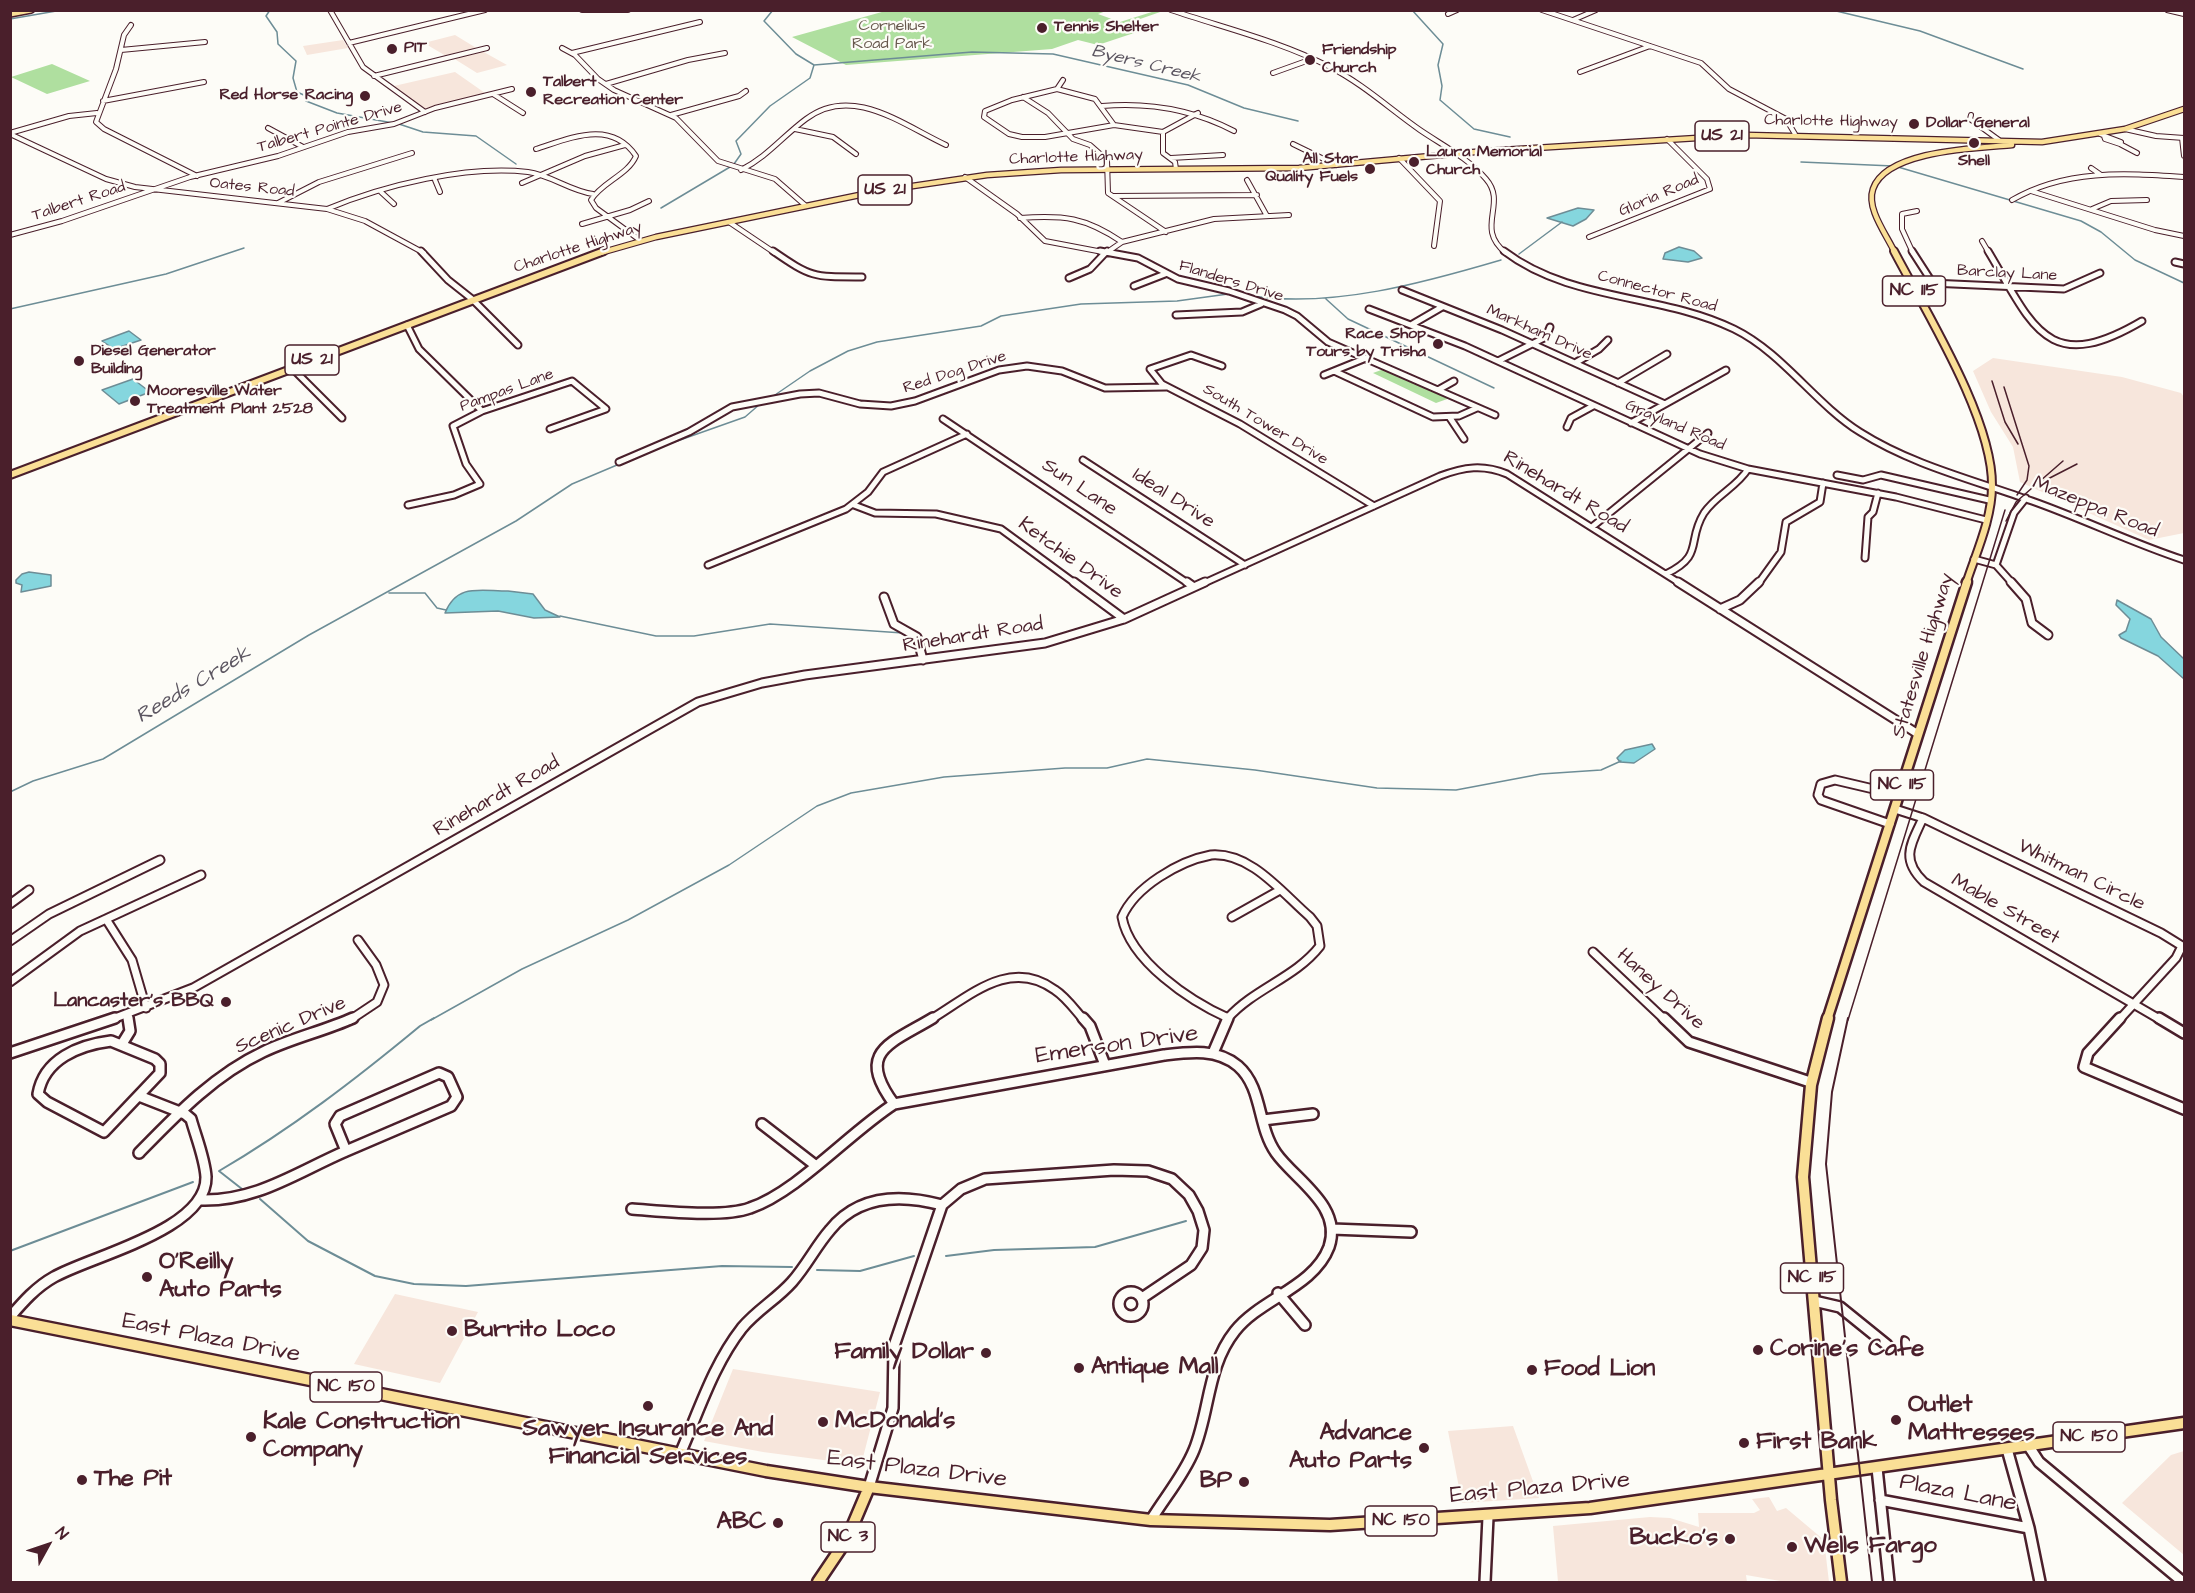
<!DOCTYPE html>
<meta charset="utf-8">
<style>
body{margin:0}
#map{position:relative;width:2195px;height:1593px;overflow:hidden;background:#fdfcf7;font-family:"Architects Daughter",sans-serif}
canvas{display:block}
.frame{position:absolute;inset:0;border:12px solid #4a1f2b;pointer-events:none}
.north{position:absolute;left:18px;top:1515px;width:60px;height:60px;-webkit-text-stroke:4px #fdfcf7;paint-order:stroke;rotate:50deg;font-size:16px;font-weight:700;line-height:24px;text-align:center;color:#4a1f2b}
.north::after{content:'';display:block;margin:auto;width:21px;height:27px;background:#4a1f2b;clip-path:polygon(50% 0,100% 100%,50% 72%,0 100%)}
</style>
<div id="map">
<canvas width="2195" height="1593"></canvas>
<div class="frame"></div>
<div class="north">N</div>
</div>
<script>
const context = document.querySelector('canvas').getContext('2d');
context.lineJoin = 'round';
function paint(path, color) { context.fillStyle = color; context.fill(path, 'evenodd'); }
function stroke(path, color, width, dash) { context.strokeStyle = color; context.lineWidth = width; context.lineCap = dash ? 'butt' : 'round'; context.setLineDash(dash || []); context.stroke(path); }
function label(font, color, halo, rows, align = 'center') {
  context.font = font + ' "Architects Daughter",sans-serif'; context.lineWidth = 4.5; context.setLineDash([]); context.textBaseline = 'middle'; context.strokeStyle = halo; context.fillStyle = color; for (const [text, x, y, turn = 0] of rows) {
    context.save(); context.translate(x, y); context.rotate((+turn || 0) * Math.PI / 180); context.textAlign = isNaN(turn) ? turn : align; if (halo) context.strokeText(text, 0, 0); context.fillText(text, 0, 0); context.restore();
  }
}
const built = new Path2D(`
 M455 35 478 49 446 56 424 43Z
 M343 40 348 48 307 55 303 46Z
 M482 51 507 65 477 73 453 58Z
 M455 72 485 93 424 109 394 86Z
 M1993 358 2122 377 2181 393 2184 397V533L2149 540 2020 482 2013 447 1991 412 1973 371Z
 M395 1294 478 1312 440 1383 354 1364Z
 M733 1369 880 1392 861 1465 763 1452 704 1441Z
 M1513 1426 1539 1498 1462 1503 1448 1431Z
 M2184 1451V1555L2122 1503 2171 1455Z
 M1769 1497 1777 1511 1786 1508 1824 1540 1829 1582H1786L1746 1575 1747 1582H1558L1553 1526 1650 1517 1670 1518 1699 1527 1698 1513H1754L1760 1510 1752 1499Z`);
const green = new Path2D(`
 M889 10 1106 11 1098 14 1120 22 1155 11H1163L1123 25 1140 31 1098 45 1078 40 1052 49 846 65 792 37Z
 M52 64 90 81 47 94 11 77Z
 M1384 369 1450 398 1436 403 1373 373Z`);
const water = new Path2D(`
 M1578 208 1594 210 1586 219 1573 226 1547 218Z
 M1679 247 1694 251 1702 258 1688 262 1663 259 1665 253Z
 M129 331 141 340 114 349 102 341Z
 M133 379 150 392 119 404 102 390Z
 M29 572 51 575V586L21 592 22 585 16 583V580L22 574Z
 M508 591 533 594 545 610 560 617 534 618 498 611 445 613C457 583 480 591 508 591Z
 M2117 600 2151 619 2161 637 2184 659V679L2158 656 2121 638 2119 635 2126 631 2130 619 2116 605Z
 M1652 744 1655 749 1634 763 1620 762 1617 758 1625 750Z`);
const streamFar1 = new Path2D(`
 M270 10 266 16 277 32 278 44 296 61 293 78 297 92 306 96V101L337 113 393 123
 M773 10 764 21 796 54 814 65 972 52 1053 54 1188 85 1244 108 1298 121
 M1412 10 1443 44 1438 65 1442 86 1440 100 1474 129 1510 137
 M1832 10 1920 31 2023 69
 M10 19 62 10
 M399 124 423 132 476 136 516 164
 M1801 162 1893 166
 M734 164 741 154 736 141 770 106 810 78 814 65
 M1898 167 2081 221 2101 232 2135 260 2184 283
 M661 208 730 167
 M1519 254 1562 222
 M1252 296C1333 308 1423 283 1501 260
 M1326 299 1348 319 1494 388
 M10 309 166 274 244 248
 M772 397 810 371 848 351 877 342 981 326 1001 316 1081 304 1177 301 1228 294
 M663 446 745 417 760 404
 M389 593H425L437 608 446 610
 M560 616 656 636H694L770 624 903 633
 M10 792 33 781 103 759 309 635 516 521 572 484 617 465
 M431 1020 522 969 628 920 729 865 817 806 851 793 944 777 1065 768H1107L1147 759 1255 770 1377 788 1456 790 1541 774 1601 770 1621 761`);
const stream = new Path2D(`
 M242 1189 219 1171C291 1129 356 1079 420 1026L434 1018
 M260 1199 308 1241 375 1276 414 1284 466 1286 722 1266 792 1267
 M10 1251 193 1182
 M946 1256 994 1250 1095 1247 1186 1221
 M817 1270 860 1271 914 1256`);
const minorFar3 = new Path2D(`
 M330 10 363 67 425 112
 M582 10H628
 M1171 10C1224 28 1280 41 1330 67 1363 84 1390 109 1420 130 1442 145 1468 158 1486 179 1508 204 1474 228 1506 253
 M1542 10 1701 63 1729 89 1786 119 1795 134
 M2167 10 2184 14
 M1448 14 1457 10
 M1573 20 1596 10
 M131 25 124 35 116 69 96 122 104 129 197 176
 M349 43 485 10
 M562 48 575 55 598 79 614 90 676 118 718 161 775 179 806 206
 M121 50 205 42
 M572 53 700 22
 M1580 72 1650 46
 M1273 73 1312 59
 M374 76 487 48
 M1063 80 1057 89 1012 100 985 111 984 117 1009 134 1022 137H1045L1114 125 1163 132
 M606 84 688 60 725 53
 M1057 89 1095 99 1114 125
 M493 94 523 113
 M1023 97 1048 113 1073 139 1090 145 1107 160 1108 193 1166 232
 M103 101 204 82
 M1102 106C1149 102 1192 109 1234 131
 M671 115 739 96 746 91
 M1971 115 1970 119 1999 140
 M268 128 303 147
 M795 129 833 137 856 154
 M2125 129 2156 136 2184 138
 M10 133 69 116 97 113
 M10 134 106 179 135 187 327 209 365 221 424 253
 M2100 134 2121 142 2120 144 2105 139 2104 136
 M2182 138 2184 156
 M1293 144 1336 165
 M2120 144 2137 153
 M536 149C571 138 611 119 636 156 628 175 602 182 591 200L596 208 641 241
 M1171 158 1223 155
 M1399 158 1440 201 1434 246
 M2091 168 2101 175
 M1176 169 1175 162 1163 153V132L1198 113
 M741 170C767 157 783 136 806 119 852 84 903 125 946 145
 M965 177 1017 214 1045 241 1108 253
 M435 180 440 192
 M1247 180 1267 216
 M522 183 585 156 625 145
 M2031 191 2155 230 2184 236
 M381 192 394 204
 M1113 196 1257 195
 M2012 200C2065 169 2124 173 2184 177
 M278 203 319 182 412 153
 M327 209C384 185 467 165 528 172 551 175 570 191 593 194
 M2092 209 2111 201 2147 200
 M1020 218C1064 215 1085 217 1122 242
 M729 222 775 253
 M582 224 630 210 649 201
 M10 235 62 221 190 177 278 156 348 132 394 124 435 108 512 89
 M1589 237 1710 189 1707 179 1667 139
 M1982 241 1989 253
 M1106 253 1122 242 1214 219 1289 215
 M1913 253 1902 229V214L1917 211`);
const minorFar2 = new Path2D(`
 M421 251 448 280 472 299 518 345
 M773 251C812 278 814 277 862 277
 M1100 251 1138 258 1178 279 1229 291 1285 310 1297 316 1328 342 1495 415
 M1504 251C1571 302 1660 293 1734 329 1783 353 1814 403 1860 432 1912 465 1974 480 2032 501 2083 519 2132 543 2184 560
 M1912 251 1932 282
 M1988 251C2033 326 2047 377 2142 321
 M2175 262 2184 264
 M1069 278 1090 269 1107 251
 M1909 282 2064 289 2100 273
 M1134 286 1165 274
 M1402 290 1502 330 1665 404
 M1369 309 1465 346 1700 454 1748 469 1896 497 1986 520
 M1176 315 1242 312 1261 304
 M407 325 419 349 482 411
 M1411 325 1442 307
 M1498 361 1546 337 1550 327
 M1575 363 1599 349 1608 340
 M1222 366 1191 355 1150 369 1162 384 1240 424 1374 506
 M292 368 342 418
 M1334 371 1433 417 1459 416 1477 408
 M1324 375 1366 358
 M1618 383 1667 354
 M1438 390 1454 381
 M1450 418 1464 439
 M943 419 1189 584
 M1631 423 1726 370
 M1567 427 1571 418 1593 406
 M1083 460 1245 565
 M619 462 689 432 732 407 800 394 819 393 860 404 891 406 915 401 999 370 1027 366 1062 371 1105 388 1166 387
 M1837 475 1863 480 1881 475 1989 500
 M408 505 454 495 480 484 466 464 453 426 482 411 572 381 606 409 550 429
 M854 505 875 513 936 514 1001 529 1076 584
 M1592 527 1708 433
 M1865 558 1868 517 1873 512 1878 493
 M1974 559 1996 565 2013 584
 M708 565 846 509 868 492 883 472 967 434
 M1996 565 2014 513 2026 498
 M1666 574C1705 555 1686 542 1704 513 1716 495 1737 487 1748 469
 M1202 584 1440 476C1464 467 1483 464 1507 474L1681 584
 M1758 584 1781 552 1786 522 1820 502 1823 483`);
const minorFar1 = new Path2D(`
 M1074 582 1124 619
 M1187 582 1194 587
 M1678 582 1918 734
 M2011 582 2026 599 2032 623 2048 635
 M884 597 894 624 917 637 923 660
 M1720 609 1740 600 1759 582
 M1895 809 1923 818 2161 933 2182 946 2176 958 2119 1020
 M1923 818C1911 844 1900 859 1924 882L2161 1020
 M1890 824 1821 800 1818 795 1821 784 1835 780 1899 795
 M1211 855C1251 852 1282 893 1310 917L1317 926 1320 946C1295 978 1255 988 1228 1018 1190 1001 1130 961 1122 917 1135 887 1179 861 1211 855Z
 M10 904 29 890
 M1232 917 1280 890
 M106 919 201 875
 M10 941 49 914 160 860
 M1593 952 1665 1020
 M10 982 80 931 106 919 132 960 146 1008
 M127 1014 128 1020
 M110 1020 193 988 698 702 762 683 805 675 1045 643 1124 619 1205 582
 M350 1020 377 1002 384 985 376 965 358 940
 M930 1020C970 996 1010 957 1055 990 1066 997 1075 1010 1084 1020
 M1227 1020 1228 1018`);
const minor = new Path2D(`
 M1083 1018 1090 1026 1105 1065
 M1664 1018 1689 1042 1810 1082
 M2120 1018 2088 1053 2084 1067 2184 1109
 M2159 1018 2184 1033
 M111 1041 155 1059 160 1064V1073L104 1132 47 1102 38 1094C44 1059 79 1045 111 1041Z
 M122 1044 130 1031 128 1018
 M10 1053 115 1018
 M1213 1053 1228 1018
 M439 1073 448 1077 457 1097 451 1106 346 1151 335 1124 340 1116Z
 M894 1104C855 1051 890 1044 933 1018
 M1263 1120 1313 1114
 M762 1124 815 1165
 M139 1153C176 1115 214 1075 263 1052 292 1038 324 1031 353 1018
 M200 1200C256 1202 297 1172 346 1151
 M632 1209C662 1211 723 1218 750 1208 797 1192 849 1133 894 1104L1164 1055C1189 1052 1217 1048 1238 1066 1263 1088 1257 1126 1276 1153 1295 1180 1343 1206 1329 1247 1314 1287 1260 1299 1235 1331 1207 1366 1210 1411 1194 1450 1184 1475 1165 1497 1151 1520
 M1332 1229 1411 1232
 M1119 1304a12 12 0 1 1 24 0a12 12 0 1 1-24 0Z
 M1278 1293 1305 1325
 M1814 1301 1840 1307 1887 1345
 M10 1317C23 1302 36 1287 54 1277 91 1256 207 1230 206 1177 205 1159 196 1137 191 1119L185 1114 139 1096
 M2028 1445 2039 1462 2183 1582
 M2007 1449 2029 1528 2040 1582
 M680 1454C699 1411 713 1365 742 1328 757 1310 777 1299 792 1282 807 1265 816 1246 830 1230 858 1195 901 1194 942 1205
 M1877 1468 1889 1582
 M869 1487 893 1408 894 1346 942 1205 961 1189 985 1179 1114 1170 1148 1171 1172 1179 1189 1195 1198 1211 1204 1230 1202 1248 1191 1265 1142 1298
 M1880 1500 2029 1528
 M1485 1582 1488 1517`);
const majorFar3 = new Path2D(`
 M600 253 656 237 879 191 987 175 1061 170 1299 168 1486 151 1746 135 2042 142 2125 129 2184 109
 M1895 253C1887 235 1866 209 1873 189 1886 150 1978 148 2012 145`);
const majorFar2 = new Path2D(`
 M1894 251C1926 312 1993 419 1992 486 1992 519 1976 553 1966 584
 M10 475 604 251`);
const majorFar1 = new Path2D(`
 M1827 1020 1967 582`);
const major = new Path2D(`
 M1828 1018 1811 1085 1803 1177 1831 1500 1841 1582
 M10 1320 766 1471 869 1487 1151 1520 1330 1525 1590 1508 2184 1423
 M818 1582 847 1539 869 1487`);
const highway = new Path2D(`
 M10 14 31 10`);
const railFar1 = new Path2D(`
 M1992 381 2005 422 2018 444
 M2004 387 2029 466 2027 480 2017 495
 M2040 483 2077 464
 M2006 521 2016 502 2063 461
 M1848 1020 2005 510`);
const rail = new Path2D(`
 M1848 1018 1832 1092 1826 1164 1872 1582`);
const markers = [
 [1042,28,6,"#4a1f2b"],
 [392,49,6,"#4a1f2b"],
 [1310,60,6,"#4a1f2b"],
 [531,92,6,"#4a1f2b"],
 [365,96,6,"#4a1f2b"],
 [1914,124,6,"#4a1f2b"],
 [1974,143,6,"#4a1f2b"],
 [1414,162,6,"#4a1f2b"],
 [1370,169,6,"#4a1f2b"],
 [1438,344,6,"#4a1f2b"],
 [79,361,6,"#4a1f2b"],
 [135,401,6,"#4a1f2b"],
 [226,1002,6,"#4a1f2b"],
 [147,1277,6,"#4a1f2b"],
 [452,1331,6,"#4a1f2b"],
 [1758,1350,6,"#4a1f2b"],
 [986,1353,6,"#4a1f2b"],
 [1079,1368,6,"#4a1f2b"],
 [1532,1370,6,"#4a1f2b"],
 [648,1406,6,"#4a1f2b"],
 [1896,1420,6,"#4a1f2b"],
 [823,1422,6,"#4a1f2b"],
 [251,1437,6,"#4a1f2b"],
 [1744,1443,6,"#4a1f2b"],
 [1424,1448,6,"#4a1f2b"],
 [82,1480,6,"#4a1f2b"],
 [1244,1482,6,"#4a1f2b"],
 [778,1523,6,"#4a1f2b"],
 [1730,1539,6,"#4a1f2b"],
 [1792,1547,6,"#4a1f2b"]
];
const farParknames = [
 ["Cornelius",892,27],
 ["Road Park",892,45]
];
const farPoinames = [
 ["Tennis Shelter",1054,28],
 ["PIT",404,49],
 ["Friendship",1322,51],
 ["Church",1322,69],
 ["Talbert",543,83],
 ["Recreation Center",543,101],
 ["Red Horse Racing",353,96,"right"],
 ["Dollar General",1926,124],
 ["Laura Memorial",1426,153],
 ["Church",1426,171],
 ["All Star",1358,160,"right"],
 ["Quality Fuels",1358,178,"right"],
 ["Shell",1974,162,"center"],
 ["Race Shop",1426,335,"right"],
 ["Tours by Trisha",1426,353,"right"],
 ["Diesel Generator",91,352],
 ["Building",91,370],
 ["Mooresville Water",147,392],
 ["Treatment Plant 2528",147,410]
];
const farStreetnames = [
 ["Charlotte Highway",1831,122,1],
 ["Talbert Pointe Drive",330,128,-16],
 ["Charlotte Highway",1076,158,-2],
 ["Oates Road",252,188,6],
 ["Gloria Road",1659,196,-23],
 ["Talbert Road",79,202,-18],
 ["Charlotte Highway",578,248,-18],
 ["Barclay Lane",2007,274,3],
 ["Flanders Drive",1231,282,17],
 ["Connector Road",1657,292,15],
 ["Markham Drive",1539,333,24],
 ["Red Dog Drive",955,373,-18],
 ["Pampas Lane",507,391,-20],
 ["South Tower Drive",1265,425,31],
 ["Grayland Road",1675,426,23]
];
const farWaternames = [
 ["Byers Creek",1146,65,14]
];
const shields = [
 [1722,136,54],
 [885,190,54],
 [1914,291,63],
 [312,360,54],
 [1902,785,63],
 [1812,1278,63],
 [346,1387,72],
 [2089,1437,72],
 [1401,1521,72],
 [848,1537,54]
];
const shieldNames = [
 ["US 21",1722,136],
 ["US 21",885,190],
 ["NC 115",1914,291],
 ["US 21",312,360],
 ["NC 115",1902,785],
 ["NC 115",1812,1278],
 ["NC 150",346,1387],
 ["NC 150",2089,1437],
 ["NC 150",1401,1521],
 ["NC 3",848,1537]
];
const streetNames = [
 ["Sun Lane",1079,488,34],
 ["Rinehardt Road",1565,493,31],
 ["Ideal Drive",1173,499,33],
 ["Mazeppa Road",2095,508,22],
 ["Ketchie Drive",1070,559,36],
 ["Rinehardt Road",973,636,-9],
 ["Statesville Highway",1924,656,-73],
 ["Rinehardt Road",497,797,-30],
 ["Whitman Circle",2081,876,26],
 ["Mable Street",2005,910,30],
 ["Haney Drive",1660,990,42],
 ["Scenic Drive",291,1026,-23]
];
const poiNames = [
 ["Lancaster’s BBQ",214,1002]
];
const waterNames = [
 ["Reeds Creek",194,686,-31]
];
const nearStreetnames = [
 ["Emerson Drive",1117,1046,-8],
 ["East Plaza Drive",211,1339,11],
 ["East Plaza Drive",917,1470,7],
 ["East Plaza Drive",1540,1489,-5],
 ["Plaza Lane",1958,1494,11]
];
const nearPoinames = [
 ["O'Reilly",159,1263],
 ["Auto Parts",159,1291],
 ["Burrito Loco",464,1331],
 ["Corine's Cafe",1770,1350],
 ["Family Dollar",974,1353,"right"],
 ["Antique Mall",1091,1368],
 ["Food Lion",1544,1370],
 ["Outlet",1908,1406],
 ["Mattresses",1908,1434],
 ["McDonald's",835,1422],
 ["Kale Construction",263,1423],
 ["Company",263,1451],
 ["Sawyer Insurance And",648,1430,"center"],
 ["Financial Services",648,1458,"center"],
 ["Advance",1412,1434,"right"],
 ["Auto Parts",1412,1462,"right"],
 ["First Bank",1756,1443],
 ["The Pit",94,1480],
 ["BP",1232,1482,"right"],
 ["ABC",766,1523,"right"],
 ["Bucko's",1718,1539,"right"],
 ["Wells Fargo",1804,1547]
];
paint(built, '#f7e6dc');
paint(green, '#afdf9f');
paint(water, '#85d6de');
stroke(water, '#6d8d96', 1.5);
stroke(streamFar1, '#6d8d96', 1.5);
stroke(stream, '#6d8d96', 2);
stroke(minorFar3, '#4a1f2b', 6);
stroke(minorFar2, '#4a1f2b', 9);
stroke(minorFar1, '#4a1f2b', 11);
stroke(minor, '#4a1f2b', 14);
stroke(majorFar3, '#4a1f2b', 7);
stroke(majorFar2, '#4a1f2b', 10);
stroke(majorFar1, '#4a1f2b', 13);
stroke(major, '#4a1f2b', 15);
stroke(highway, '#4a1f2b', 8);
stroke(minorFar3, '#fdfcf7', 4);
stroke(minorFar2, '#fdfcf7', 5);
stroke(minorFar1, '#fdfcf7', 7);
stroke(minor, '#fdfcf7', 9);
stroke(majorFar3, '#fadf96', 4.5);
stroke(majorFar2, '#fadf96', 6);
stroke(majorFar1, '#fadf96', 8);
stroke(major, '#fadf96', 10);
stroke(highway, '#fadf96', 5);
stroke(railFar1, '#4a1f2b', 1.5);
stroke(rail, '#4a1f2b', 2);
for (const [x, y, r, color] of markers) { const dot = new Path2D(); dot.arc(x, y, r, 0, 2 * Math.PI); context.fillStyle = color; context.fill(dot); stroke(dot, '#fdfcf7', 2); }
label('16px', '#68594e', '#fdfcf7', farParknames);
label('bold 16px', '#4a1f2b', '#fdfcf7', farPoinames, 'left');
label('16px', '#4a1f2b', '#fdfcf7', farStreetnames);
label('italic 18px', '#5c5661', '#fdfcf7', farWaternames);
for (const [x, y, w] of shields) { const box = new Path2D(); box.roundRect(x - w / 2, y - 15, w, 30, 4.5); context.fillStyle = '#fdfcf7'; context.fill(box); stroke(box, '#4a1f2b', 1.5); }
label('bold 18px', '#4a1f2b', null, shieldNames);
label('20px', '#4a1f2b', '#fdfcf7', streetNames);
label('bold 20px', '#4a1f2b', '#fdfcf7', poiNames, 'right');
label('italic 21px', '#5c5661', '#fdfcf7', waterNames);
label('24px', '#4a1f2b', '#fdfcf7', nearStreetnames);
label('bold 24px', '#4a1f2b', '#fdfcf7', nearPoinames, 'left');
</script>
